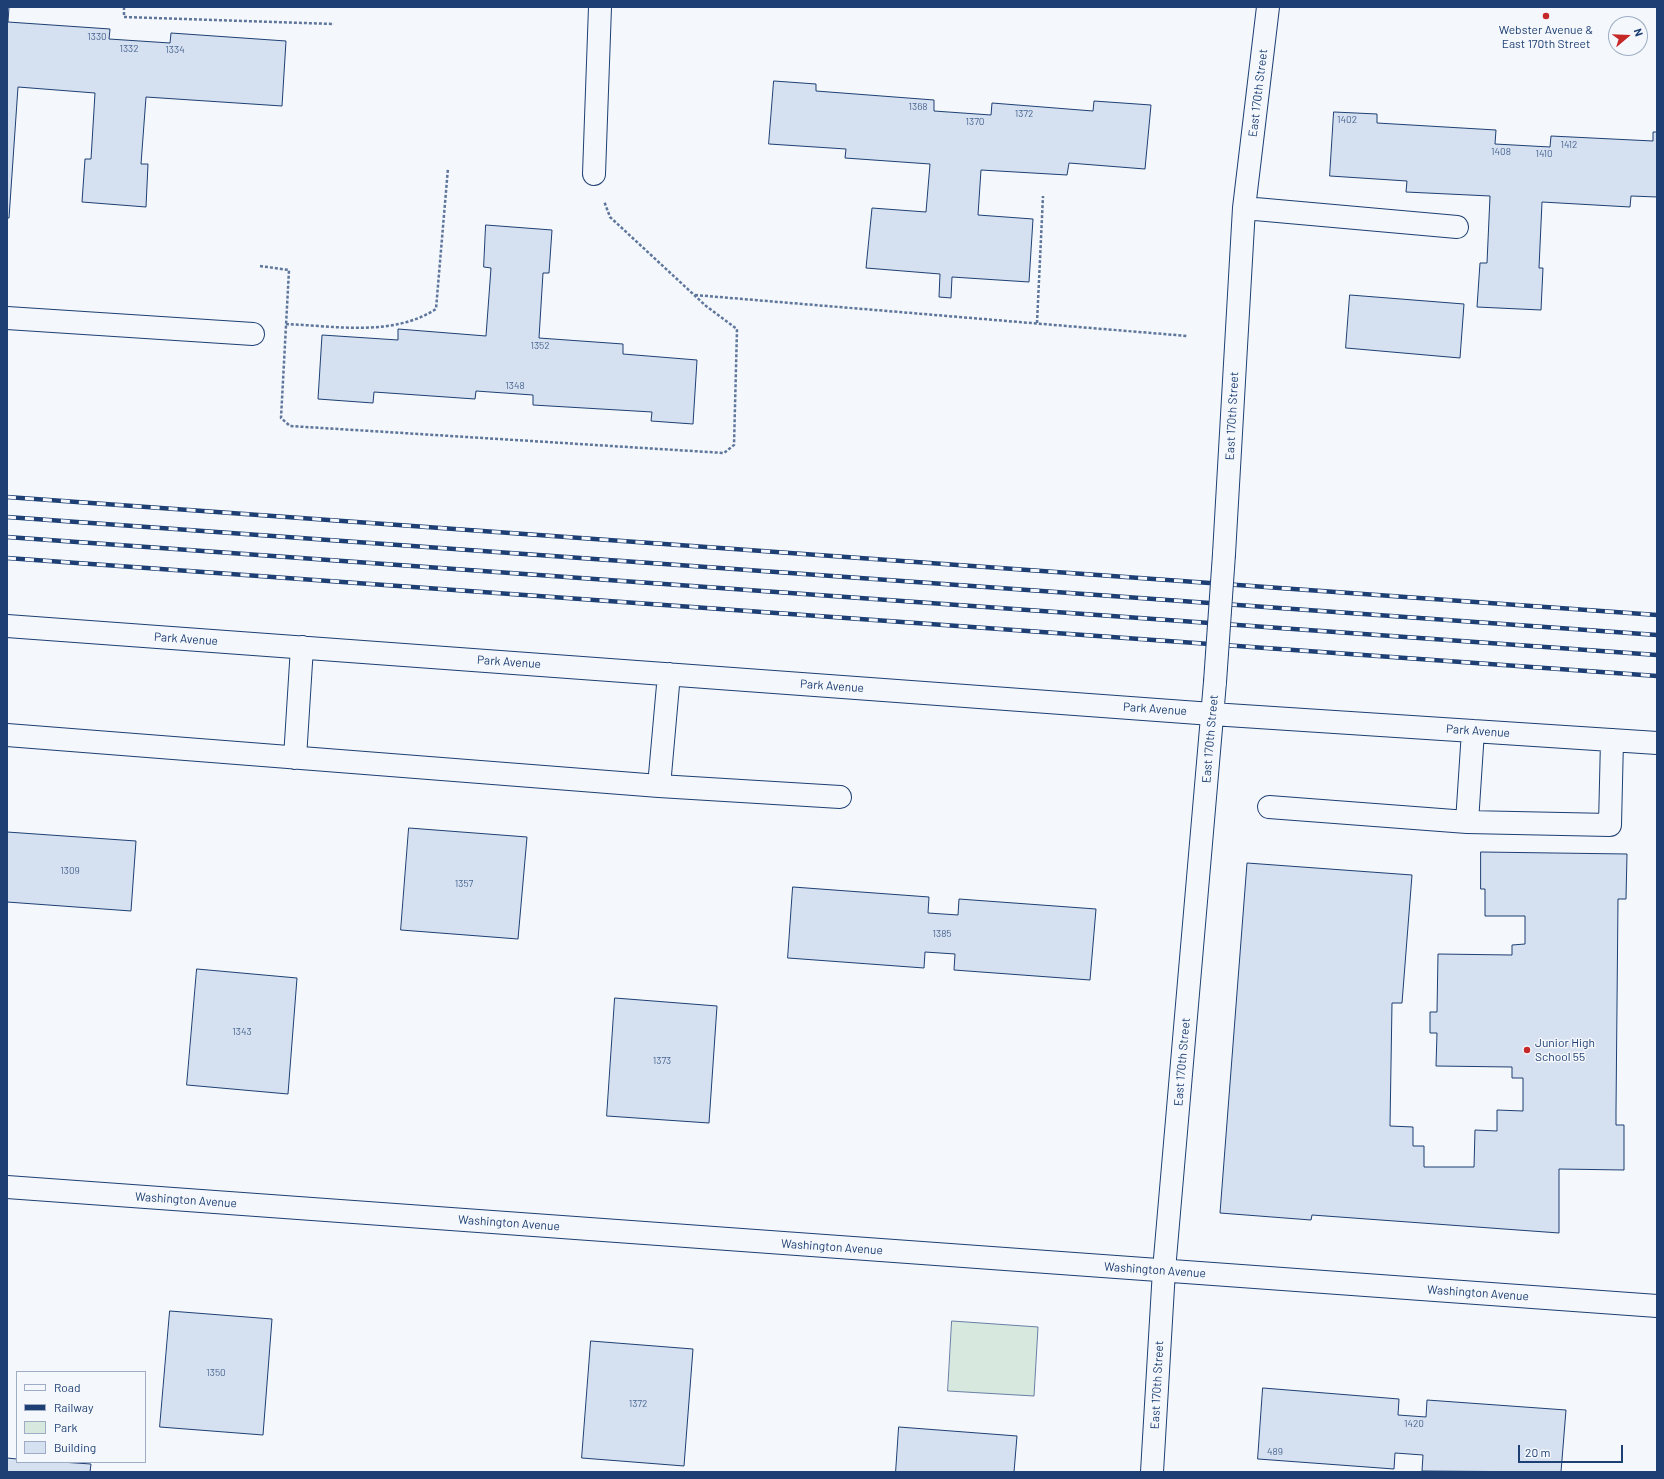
<!DOCTYPE html>
<style>
body{margin:0}
#map{position:relative;width:1664px;height:1479px;overflow:hidden;background:#f4f7fb;font-family:Barlow,sans-serif}
canvas{display:block}
.frame{position:absolute;inset:0;border:8px solid #1d3f73;pointer-events:none}
.legend{position:absolute;left:16px;top:1371px;width:130px;height:92px;box-sizing:border-box;background:#f4f7fb;border:1px solid #9eadc5;margin:0;padding:5px 7px;list-style:none;font-size:12px;color:#1d3f73}
.legend li{display:flex;align-items:center;gap:8px;height:20px}
.legend b{width:20px;border:1px solid #9eadc5}
.north{position:absolute;left:1608px;top:16px;width:40px;height:40px;box-sizing:border-box;background:#f4f7fb;border:1px solid #9eadc5;border-radius:50%;rotate:71deg;font-size:11px;font-weight:700;line-height:16px;text-align:center;color:#1d3f73}
.north::after{content:'';display:block;margin:auto;width:14px;height:18px;background:#c62828;clip-path:polygon(50% 0,100% 100%,50% 72%,0 100%)}
.scale{position:absolute;left:1518px;top:1445px;width:105px;height:18px;box-sizing:border-box;border:2px solid #1d3f73;border-top:0;padding-left:5px;font-size:12px;line-height:14px;white-space:nowrap;color:#1d3f73;-webkit-text-stroke:3px #f4f7fb;paint-order:stroke}
</style>
<div id="map">
<canvas width="1664" height="1479"></canvas>
<div class="frame"></div>
<ul class="legend">
<li><b style="height:5px;background:#f4f7fb"></b>Road</li>
<li><b style="height:5px;background:#1d3f73"></b>Railway</li>
<li><b style="height:11px;background:#d7e8df"></b>Park</li>
<li><b style="height:11px;background:#d5e0f0"></b>Building</li>
</ul>
<div class="north">N</div>
<div class="scale">20 m</div>
</div>
<script>
const context = document.querySelector('canvas').getContext('2d');
context.lineJoin = 'round';
function paint(path, color) { context.fillStyle = color; context.fill(path, 'evenodd'); }
function stroke(path, color, width, dash) { context.strokeStyle = color; context.lineWidth = width; context.lineCap = dash ? 'butt' : 'round'; context.setLineDash(dash || []); context.stroke(path); }
function label(font, color, halo, rows, align = 'center') {
  context.font = font + ' Barlow,sans-serif'; context.lineWidth = 3; context.setLineDash([]); context.textBaseline = 'middle'; context.strokeStyle = halo; context.fillStyle = color; for (const [text, x, y, turn = 0] of rows) {
    context.save(); context.translate(x, y); context.rotate((+turn || 0) * Math.PI / 180); context.textAlign = isNaN(turn) ? turn : align; if (halo) context.strokeText(text, 0, 0); context.fillText(text, 0, 0); context.restore();
  }
}
const green = new Path2D(`
 M952 1321 1038 1327 1034 1396 948 1391Z`);
const building = new Path2D(`
 M7 7H9L8 22 110 29 109 39 170 43 171 33 286 41 282 106 146 97 141 164H148L146 207 82 202 85 159H91L95 93 18 87 9 218H7Z
 M774 81 816 84V91L934 100V111L991 115 992 103 1093 111 1094 101 1151 105 1145 169 1069 163 1067 175 981 170 978 215 1033 219 1029 282 952 277 951 298 939 297 940 274 866 268 872 208 926 212 930 164 845 158 846 149 769 144Z
 M1334 112 1377 114V123L1496 130 1495 144 1550 147 1551 136 1653 141V132H1657V197L1631 196 1630 207 1542 202 1539 268H1543L1541 310 1477 307 1480 263H1487L1490 196 1406 192 1407 181 1330 176Z
 M486 225 552 230 549 273H543L539 338 623 344V354L697 360 693 424 651 421 652 412 533 405V395L476 391 475 399 374 392 373 403 318 399 322 335 398 340V329L486 336 491 268 484 267Z
 M1350 295 1464 304 1460 358 1346 348Z
 M409 828 527 837 518 939 401 930Z
 M7 832 136 841 131 911 7 902Z
 M1481 852 1627 854 1626 899H1618L1616 1111V1125H1624V1170L1559 1169V1233L1312 1215 1311 1220 1220 1213 1247 863 1412 875 1402 1003H1392L1390 1126 1413 1127V1146H1424V1167H1474L1475 1130 1497 1131V1110L1523 1111V1078H1512V1067L1436 1066 1437 1033H1430V1012H1437L1438 954 1512 955V945L1525 944V916H1485V889H1481Z
 M793 887 929 897 928 913 958 915 959 899 1096 909 1090 980 954 970 955 954 925 952 924 968 788 958Z
 M197 969 297 978 288 1094 187 1085Z
 M615 998 717 1006 709 1123 607 1116Z
 M170 1311 272 1319 263 1435 160 1427Z
 M591 1341 693 1349 684 1466 582 1458Z
 M1263 1388 1399 1399 1398 1415 1426 1417 1427 1400 1566 1410 1561 1472 1422 1471 1423 1455 1395 1453 1394 1469 1258 1459Z
 M899 1427 1017 1436 1014 1472H896Z
 M7 1458 17 1459V1462H61L91 1464 90 1472H7Z`);
const path = new Path2D(`
 M124 7V17L334 24
 M260 266 289 270 281 418 290 426 724 453 734 445 737 329 706 306 610 217 604 201
 M695 295 1187 336
 M1037 323 1043 196
 M286 324C335 326 393 337 436 309L448 168`);
const minor = new Path2D(`
 M594 174 600 7
 M1244 208 1457 227
 M7 318 253 334
 M1224 554 1244 208 1268 7
 M7 626 1212 714 1657 743
 M7 735 659 786 669 674
 M295 758 302 647
 M659 786 840 797
 M1269 807 1467 822 1473 731
 M1467 822 1610 825 1612 740
 M7 1187 1657 1306
 M1152 1472 1164 1270 1215 682`);
const rail = new Path2D(`
 M7 497 1657 615
 M7 517 1657 635
 M7 537 1657 655
 M7 558 1657 676`);
const minorBridge = new Path2D(`
 M1215 682 1224 554`);
const markers = [
 [1546,16,4,"#c62828"],
 [1527,1050,4,"#c62828"]
];
const numberNames = [
 ["1330",97,37],
 ["1332",129,49],
 ["1334",175,50],
 ["1368",918,107],
 ["1372",1024,114],
 ["1402",1347,120],
 ["1370",975,122],
 ["1412",1569,145],
 ["1408",1501,152],
 ["1410",1544,154],
 ["1352",540,346],
 ["1348",515,386],
 ["1309",70,871],
 ["1357",464,884],
 ["1385",942,934],
 ["1343",242,1032],
 ["1373",662,1061],
 ["1350",216,1373],
 ["1372",638,1404],
 ["1420",1414,1424],
 ["489",1275,1452]
];
const poiNames = [
 ["Webster Avenue &",1546,30],
 ["East 170th Street",1546,44],
 ["Junior High",1535,1043,"left"],
 ["School 55",1535,1057,"left"]
];
const streetNames = [
 ["East 170th Street",1258,93,-83],
 ["East 170th Street",1232,416,-87],
 ["Park Avenue",186,639,4],
 ["Park Avenue",509,662,4],
 ["Park Avenue",832,686,4],
 ["Park Avenue",1155,709,4],
 ["Park Avenue",1478,731,4],
 ["East 170th Street",1210,739,-85],
 ["East 170th Street",1182,1062,-85],
 ["Washington Avenue",186,1200,4],
 ["Washington Avenue",509,1223,4],
 ["Washington Avenue",832,1247,4],
 ["Washington Avenue",1155,1270,4],
 ["Washington Avenue",1478,1293,4],
 ["East 170th Street",1157,1385,-87]
];
paint(green, '#d7e8df');
stroke(green, '#687fa3', 1);
paint(building, '#d5e0f0');
stroke(building, '#1d3f73', 1);
stroke(minor, '#1d3f73', 24);
stroke(path, '#5e769c', 2.5, [3, 2]);
stroke(minor, '#f4f7fb', 22);
stroke(rail, '#1d3f73', 4.5);
stroke(rail, '#f4f7fb', 3, [9]);
stroke(minorBridge, '#1d3f73', 24, []);
stroke(minorBridge, '#f4f7fb', 22);
for (const [x, y, r, color] of markers) { const dot = new Path2D(); dot.arc(x, y, r, 0, 2 * Math.PI); context.fillStyle = color; context.fill(dot); stroke(dot, '#f4f7fb', 1.5); }
label('10px', '#4b6792', null, numberNames);
label('12px', '#1d3f73', '#f4f7fb', poiNames);
label('12px', '#1d3f73', '#f4f7fb', streetNames);
</script>
